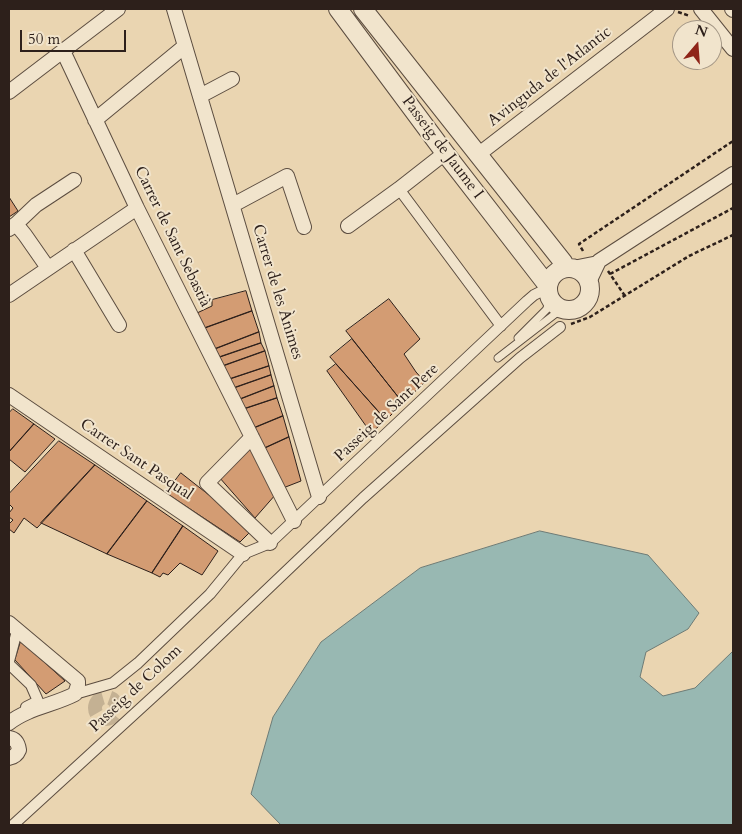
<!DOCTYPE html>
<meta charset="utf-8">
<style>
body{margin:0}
#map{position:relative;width:742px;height:834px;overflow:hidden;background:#ead5b1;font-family:Cardo,serif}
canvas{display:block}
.frame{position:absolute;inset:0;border:10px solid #2d201b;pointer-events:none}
.north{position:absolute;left:672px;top:20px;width:50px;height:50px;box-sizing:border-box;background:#f1e4cc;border:1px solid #a39685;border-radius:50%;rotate:18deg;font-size:14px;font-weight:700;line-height:20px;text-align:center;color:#2d201b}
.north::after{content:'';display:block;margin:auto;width:18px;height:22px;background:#8f2418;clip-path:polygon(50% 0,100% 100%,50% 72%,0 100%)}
.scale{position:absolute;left:20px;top:30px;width:106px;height:22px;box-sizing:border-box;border:2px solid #2d201b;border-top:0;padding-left:6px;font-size:15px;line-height:18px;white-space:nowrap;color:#2d201b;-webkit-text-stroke:4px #f1e4cc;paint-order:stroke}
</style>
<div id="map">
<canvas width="742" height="834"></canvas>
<div class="frame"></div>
<div class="north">N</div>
<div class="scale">50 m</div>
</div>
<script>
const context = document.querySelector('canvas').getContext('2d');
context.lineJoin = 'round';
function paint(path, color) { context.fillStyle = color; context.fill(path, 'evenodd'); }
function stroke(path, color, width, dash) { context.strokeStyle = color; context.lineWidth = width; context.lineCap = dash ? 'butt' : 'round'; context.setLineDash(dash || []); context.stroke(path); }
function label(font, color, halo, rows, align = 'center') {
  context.font = font + ' Cardo,serif'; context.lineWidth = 4; context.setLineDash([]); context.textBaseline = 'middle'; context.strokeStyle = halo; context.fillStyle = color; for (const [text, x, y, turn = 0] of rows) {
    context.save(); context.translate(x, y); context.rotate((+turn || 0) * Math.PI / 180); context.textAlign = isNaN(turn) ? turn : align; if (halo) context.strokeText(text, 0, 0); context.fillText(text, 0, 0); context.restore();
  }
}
const water = new Path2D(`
 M540 531 648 555 699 613 688 629 646 652 640 677 663 696 695 688 733 651V825H281L251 794 273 717 321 642 420 568Z`);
const building = new Path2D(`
 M9 197 18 211 9 217Z
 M246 291 252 311 205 328 197 313 212 306V300Z
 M389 299 420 339 404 354 416 372 425 382 403 403 346 331Z
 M252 311 259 332 215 349 205 328Z
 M259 332 261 343 220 357 215 349Z
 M352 339 403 403 386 420 330 357Z
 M261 343 265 351 223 366 220 357Z
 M265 351 269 366 230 379 223 366Z
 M336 364 386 420 371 433 327 371Z
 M269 366 271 375 234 388 230 379Z
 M271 375 274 386 238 400 234 388Z
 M274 386 277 398 244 409 238 400Z
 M277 398 283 416 254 428 244 409Z
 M13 409 34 424 9 452V413Z
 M283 416 289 437 265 448 254 428Z
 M34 424 55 439 25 472 9 459V452Z
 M289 437 301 481 283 488 265 448Z
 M59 441 95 465 37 528 24 518 14 533 9 529V524L13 520 9 517V513L13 508 9 504V494Z
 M251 447 276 494 255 518 219 477Z
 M95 465 147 501 107 554 41 523Z
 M181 473 237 517 251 531 240 542 166 493Z
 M147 501 183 526 152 573 107 554Z
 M183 526 218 551 202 575 180 563 168 575 163 573 160 577 152 573Z
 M21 641 65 681 46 694 15 660Z`);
const minorTunnel = new Path2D(`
 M95 708a11 11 0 1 1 22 0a11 11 0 1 1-22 0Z`);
const path = new Path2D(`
 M678 12 690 16
 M583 251 579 244 733 141
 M608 271 625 296
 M610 274 733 208
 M571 324 590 317 689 256 733 235`);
const service = new Path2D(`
 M518 338 546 310 551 300
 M498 358 555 314 566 310`);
const pedestrian = new Path2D(`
 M399 189 501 326
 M9 661 17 631
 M9 664 31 685 38 701 26 707
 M75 694 113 683 138 663 210 594 243 554 270 543 527 301 534 295 548 288
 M13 825 190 663 363 498 520 358 560 327`);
const minor = new Path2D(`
 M174 9 319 497
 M701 9 733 49
 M732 9 733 10
 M63 51 137 208 294 521
 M9 92 118 9
 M200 96 232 79
 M95 120 185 46
 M479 154 667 9
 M233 205 287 176 304 227
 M16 224 25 235 48 268
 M348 226 399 189 445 153
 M9 229 16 224 36 205 74 180
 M74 250 119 325
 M573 268 598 263
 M589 282 599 261 733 174
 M9 295 137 208
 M9 395 243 554
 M252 437 207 483 270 543
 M9 623 78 681V685L75 694C54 705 28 708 9 723
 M9 738C16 739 18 743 19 750 17 755 14 757 9 758`);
const tertiary = new Path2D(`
 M338 9 445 153 548 286
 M363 9 563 262 566 268
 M548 289a21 21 0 1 1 42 0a21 21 0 1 1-42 0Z`);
const streetNames = [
 ["Avinguda de l'Atlantic",550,77,-38],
 ["Passeig de Jaume I",442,148,53],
 ["Carrer de Sant Sebastià",172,237,64],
 ["Carrer de les Ànimes",277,292,73],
 ["Passeig de Sant Pere",387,413,-43],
 ["Carrer Sant Pasqual",136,460,34],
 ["Passeig de Colom",136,689,-43]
];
paint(water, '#98b8b2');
stroke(water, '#6d7b76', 1);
paint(building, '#d39c73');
stroke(building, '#2d201b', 1);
stroke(minorTunnel, '#c4b193', 14, [14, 7]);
stroke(service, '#5c4d40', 9);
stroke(pedestrian, '#5c4d40', 12);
stroke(minor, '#5c4d40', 16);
stroke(tertiary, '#5c4d40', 20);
stroke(path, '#2d201b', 2.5, [4, 2.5]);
stroke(service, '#f1e4cc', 7);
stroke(pedestrian, '#f1e4cc', 10);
stroke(minor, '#f1e4cc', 14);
stroke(tertiary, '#f1e4cc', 18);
label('16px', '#2d201b', '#f1e4cc', streetNames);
</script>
